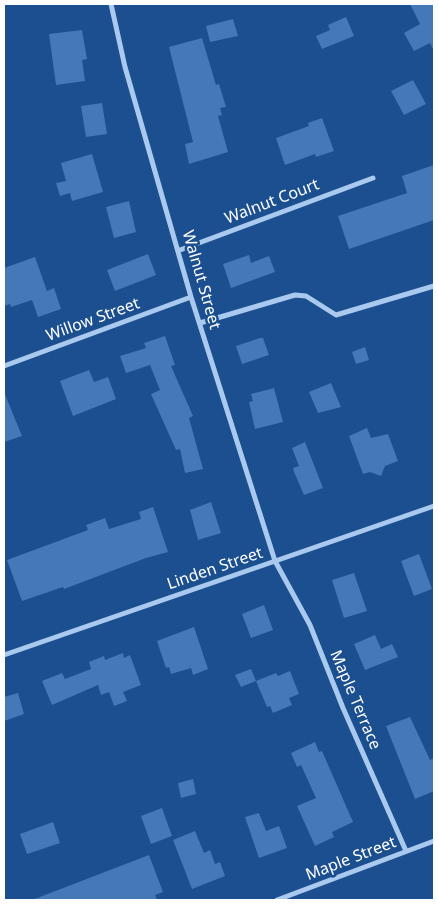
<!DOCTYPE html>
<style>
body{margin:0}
#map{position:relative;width:438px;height:904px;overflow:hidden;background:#1b4f8f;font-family:"Noto Sans",sans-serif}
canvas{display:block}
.frame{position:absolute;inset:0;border:5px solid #fff;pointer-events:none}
</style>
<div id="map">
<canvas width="438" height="904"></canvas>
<div class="frame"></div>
</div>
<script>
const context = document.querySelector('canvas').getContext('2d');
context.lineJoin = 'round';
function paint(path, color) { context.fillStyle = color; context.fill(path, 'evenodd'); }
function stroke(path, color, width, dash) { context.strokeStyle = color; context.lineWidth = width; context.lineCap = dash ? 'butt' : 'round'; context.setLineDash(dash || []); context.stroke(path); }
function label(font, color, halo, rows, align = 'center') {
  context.font = font + ' "Noto Sans",sans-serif'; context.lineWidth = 5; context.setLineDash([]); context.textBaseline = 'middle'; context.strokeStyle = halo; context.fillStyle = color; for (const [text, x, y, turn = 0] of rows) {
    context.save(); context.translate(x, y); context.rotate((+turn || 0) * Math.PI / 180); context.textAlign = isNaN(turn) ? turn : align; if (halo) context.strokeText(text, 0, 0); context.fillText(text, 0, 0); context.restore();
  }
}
const building = new Path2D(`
 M410 4H434V51L430 43 414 51 404 33 420 24Z
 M346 17 354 36 322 49 316 36 330 30 328 25Z
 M233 19 238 36 210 42 206 26Z
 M82 30 87 59 82 60 85 81 56 85 49 34Z
 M202 38 216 85 219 84 226 107 220 108 222 115 218 116 228 152 189 164 185 144 193 142 169 47Z
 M413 80 426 104 404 115 391 91Z
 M102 103 107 134 86 137 81 106Z
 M322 118 334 151 316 157 315 154 285 165 276 138 309 126 308 123Z
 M92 154 103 192 72 201 70 193 60 196 56 183 66 181 61 163Z
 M434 165V220L349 249 338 216 407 193 402 176Z
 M129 201 136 232 114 238 106 207Z
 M148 254 156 275 115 291 107 270Z
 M249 255 251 263 269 256 275 272 231 288 223 264Z
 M35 257 47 291 54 288 61 309 38 317 32 300 11 307 10 304 4 306V268Z
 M165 336 175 365 171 366 193 416 189 418 203 469 185 473 180 449 176 450 151 394 160 390 150 365 126 373 120 356 146 348 144 343Z
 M260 338H263L269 355 242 364 236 346Z
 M365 347 369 360 356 364 352 352Z
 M89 370 94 382 108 377 116 399 73 416 60 381Z
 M331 383 341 407 318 413 309 392Z
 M274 388 283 422 255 429 249 402 253 401 251 394Z
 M4 392 22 436 4 442Z
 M367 428 371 438 388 434 398 461 385 466 381 476 370 472 363 474 349 436Z
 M305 442 323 488 304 495 294 472 293 468 299 466 292 448Z
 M211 502 221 533 198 540 190 510Z
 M153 507 168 552 146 558 64 589 63 587 22 601 7 560 88 530 86 525 105 518 109 529 141 519 139 512Z
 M419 554 432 589 414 596 401 561Z
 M354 573 367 611 344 618 332 580Z
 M264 605 273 630 251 638 242 614Z
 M194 627 208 669 193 675 191 668 171 674 169 667 166 668 157 641Z
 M375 635 381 649 392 644 398 657 365 670 354 644Z
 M123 653 124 658 130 655 141 685 123 692 127 701 114 706 109 692 101 695 98 685 52 705 42 681 62 673 65 679 91 669 89 662 104 656 105 660Z
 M251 669 256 681 241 687 235 675Z
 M290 671 299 694 289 698 292 705 273 713 270 706 267 707 256 681 276 673 278 676Z
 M18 693 24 714 4 721V697Z
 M410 717 430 760 434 758V791L415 799 386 726Z
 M315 742 319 752 322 751 353 822 332 832 334 837 315 846 297 806 316 798 301 765 297 767 291 753Z
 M193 779 196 794 181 798 178 783Z
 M162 808 172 836 151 844 141 816Z
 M259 813 266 831 279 826 287 848 259 858 245 817Z
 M53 822 60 843 27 854 20 834Z
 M195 831 204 853 210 850 215 864 220 862 225 876 192 889 173 840Z
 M149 855 163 892 155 895 157 900H32Z`);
const minor = new Path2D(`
 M111 4 125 67 191 297 275 561 310 625 343 708 406 851
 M180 250 373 178
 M200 323 295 295 306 296 336 315 434 286
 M4 366 191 297
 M4 655 434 506
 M277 900 434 841`);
const streetNames = [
 ["Walnut Court",272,202,-21],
 ["Walnut Street",201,280,74],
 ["Willow Street",93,320,-20],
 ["Linden Street",215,569,-19],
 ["Maple Terrace",355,700,67],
 ["Maple Street",351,859,-21]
];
paint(building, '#4478b7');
stroke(minor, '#a9c9ee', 5);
label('16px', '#fff', '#1b4f8f', streetNames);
</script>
